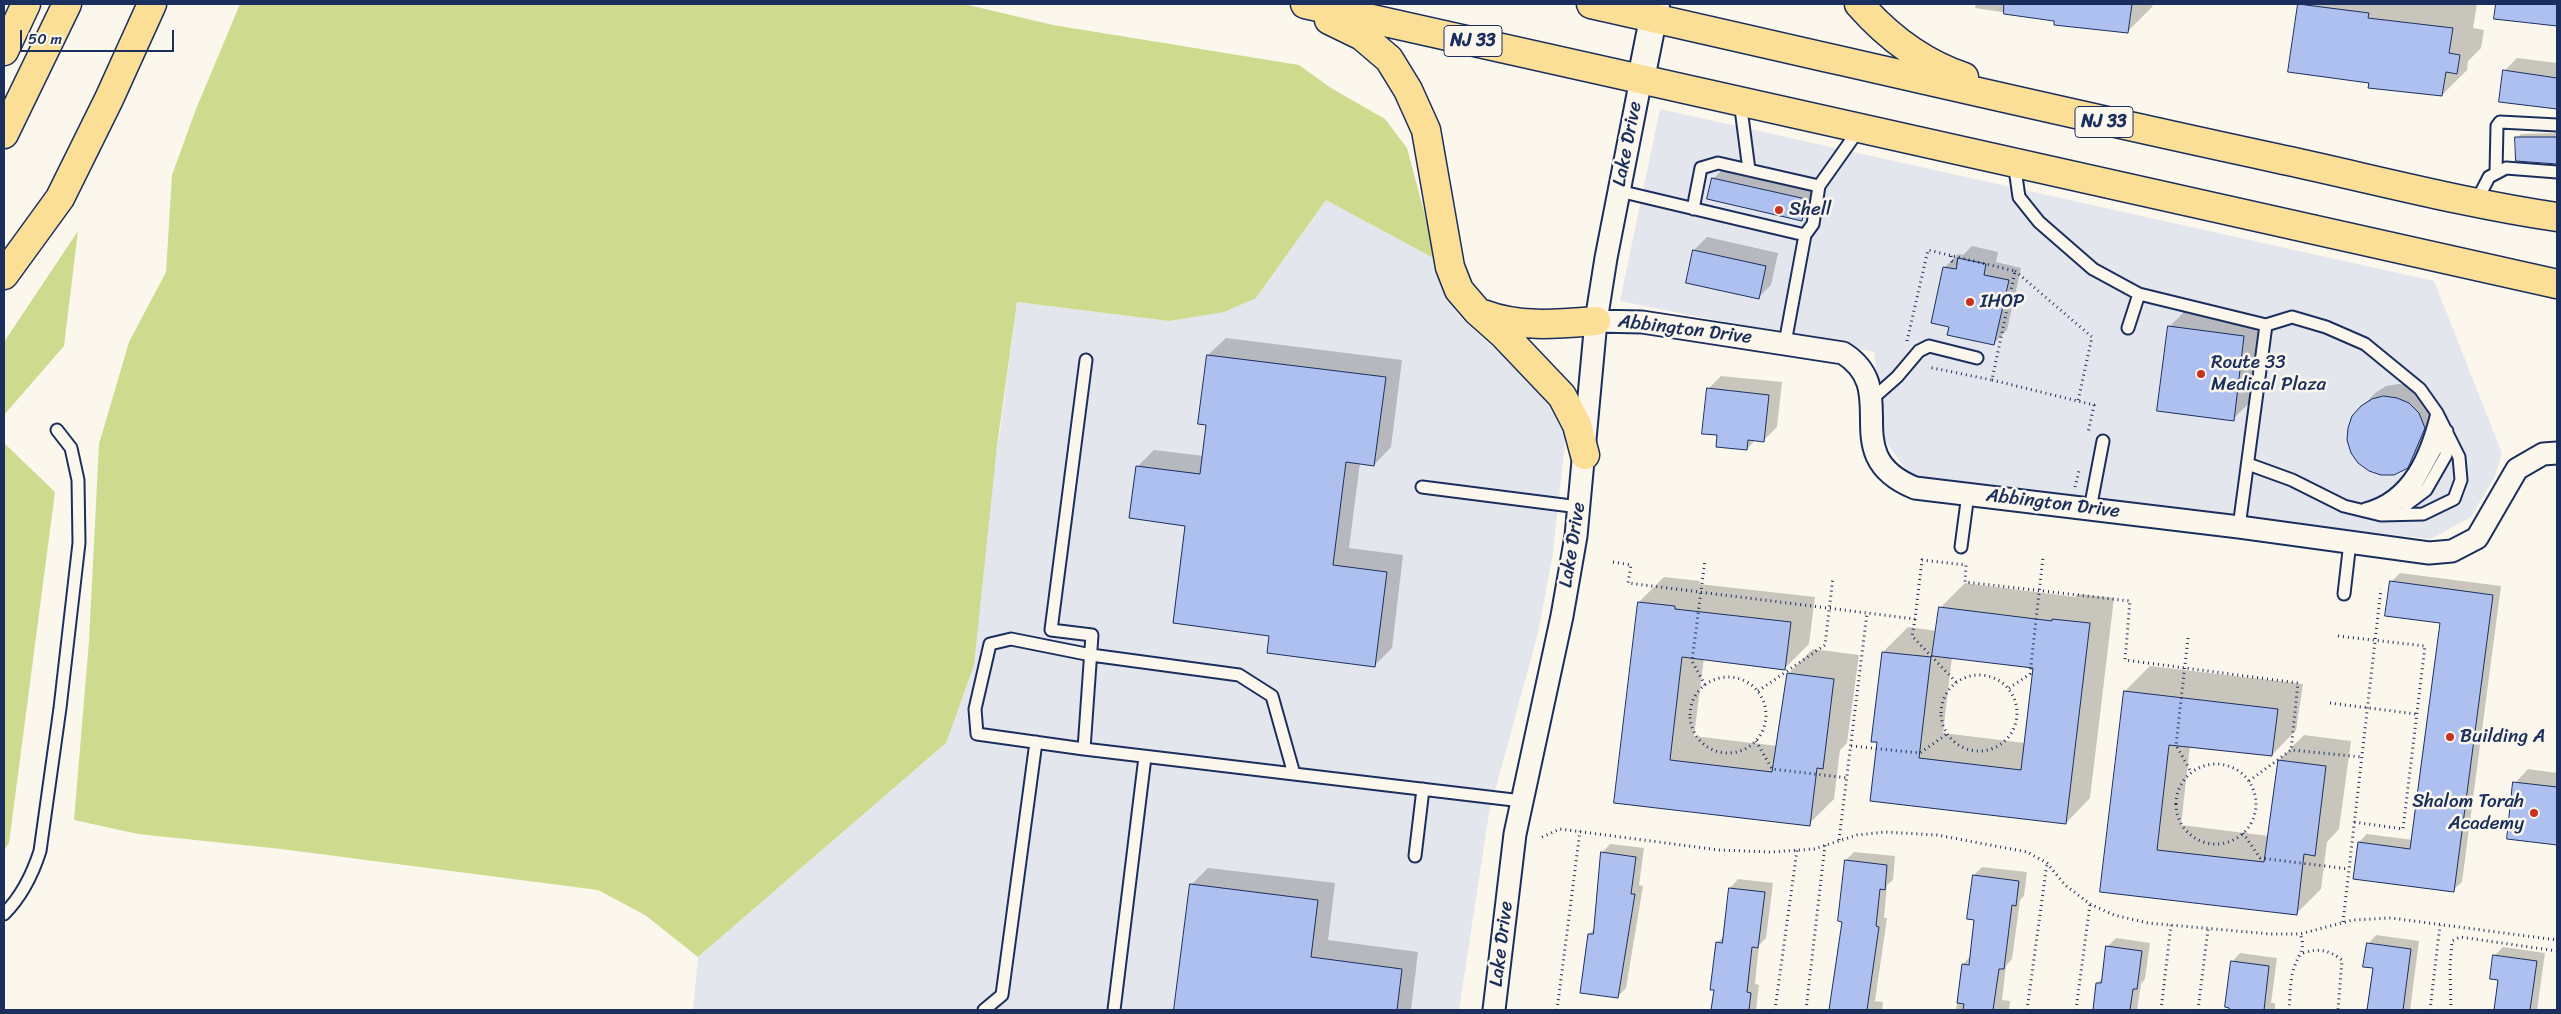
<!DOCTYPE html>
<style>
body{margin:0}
#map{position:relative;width:2561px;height:1014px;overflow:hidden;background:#fbf7ec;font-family:Sriracha,sans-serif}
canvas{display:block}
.frame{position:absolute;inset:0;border:5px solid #1b2f5e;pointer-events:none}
.scale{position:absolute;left:20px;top:30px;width:154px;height:22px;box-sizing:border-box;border:2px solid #1b2f5e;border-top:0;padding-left:6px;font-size:15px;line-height:18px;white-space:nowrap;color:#1b2f5e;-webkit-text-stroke:4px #fbf7ec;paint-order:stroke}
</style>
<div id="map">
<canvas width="2561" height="1014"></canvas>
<div class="frame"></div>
<div class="scale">50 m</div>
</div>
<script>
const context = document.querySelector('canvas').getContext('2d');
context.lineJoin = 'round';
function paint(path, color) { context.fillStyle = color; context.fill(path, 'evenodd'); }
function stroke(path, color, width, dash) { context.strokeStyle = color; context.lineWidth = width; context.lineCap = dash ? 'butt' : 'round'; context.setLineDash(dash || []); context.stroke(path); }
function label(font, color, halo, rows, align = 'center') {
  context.font = font + ' Sriracha,sans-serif'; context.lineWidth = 5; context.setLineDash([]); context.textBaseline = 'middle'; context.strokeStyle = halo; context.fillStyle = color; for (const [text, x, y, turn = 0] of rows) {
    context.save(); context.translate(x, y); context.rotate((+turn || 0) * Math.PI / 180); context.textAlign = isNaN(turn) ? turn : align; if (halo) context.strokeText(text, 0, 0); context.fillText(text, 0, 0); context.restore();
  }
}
const built = new Path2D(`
 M1660 109 2434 281 2502 453 2495 476 2471 517 2431 539 2072 498 1910 475 1884 440 1874 352 1620 301Z
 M1326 200 1437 260 1441 285 1459 316 1538 388 1562 419 1566 434 1553 553 1538 633 1489 813 1459 1010H693L698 957 946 743 1000 431 1017 302 1169 321 1256 298Z`);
const green = new Path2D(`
 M240 4H964L1053 25 1299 65 1331 88 1385 119 1407 148 1437 260 1326 200 1256 298 1224 312 1169 321 1017 302 997 446 974 665 946 743 698 957 645 915 598 890 281 849 138 834 74 820 89 641 99 444 129 342 166 272 172 175 196 109Z
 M78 231 64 346 4 415V342Z
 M4 443 55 492 9 843 4 850Z`);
const shadow = new Path2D(`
 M1976 4H2153L2152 7 2127 32 2055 24 2056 20 1975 8Z
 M2299 4H2477L2473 28 2484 30 2481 48 2468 61 2467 70 2442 95 2370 82Z
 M2497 4H2557V25L2496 18Z
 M2517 58 2557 63V108L2500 101 2504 71Z
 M2557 133V164L2517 160V138L2521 134Z
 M1726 166 1819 187 1814 206 1801 220 1713 179Z
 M1707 237 1778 253 1771 285 1758 298 1694 250Z
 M1972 246 1998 252 1996 262 2021 268 2007 330 1994 343 1951 326 1945 267 1958 254 1963 255Z
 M2186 310 2261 319 2250 402 2233 419 2169 327Z
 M1226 338 1402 360 1391 447 1374 465 1360 463 1349 548 1403 555 1392 648 1374 666 1270 634 1186 525 1137 467 1154 450 1204 456 1208 424V355Z
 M1721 376 1782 382 1777 427 1764 440 1756 439 1747 449 1718 434 1708 389Z
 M2398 384 2411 385 2437 411 2421 453 2407 467 2362 407 2375 393 2386 386Z
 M2400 573 2501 586 2462 882 2453 890 2359 842 2367 834 2413 840 2441 622 2391 582Z
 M1664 577 1700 581 1699 584 1815 597 1809 644 1784 669 1704 658 1694 736 1777 746 1788 674 1813 649 1859 655 1847 743 1840 750 1834 799 1809 824 1615 802 1639 602Z
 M1965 583 2075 597 2078 594 2114 598 2090 798 2066 823 1873 741 1883 652 1908 627 1937 631 1940 608ZM1952 657 2034 666 2025 743 1943 733Z
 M2150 666 2303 684 2296 730 2272 755 2190 746 2181 825 2269 836 2279 760 2304 735 2351 741 2339 829 2327 842 2321 889 2296 914 2102 891 2125 691Z
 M2528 769 2557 773V844L2508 838 2515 783Z
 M1610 844 1644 848 1639 885 1643 886 1626 988 1617 997 1589 934 1594 929 1602 853Z
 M1854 852 1895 856 1893 880 1887 885 1884 918H1887L1875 1001 1883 1002 1882 1010H1831L1843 920 1846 860Z
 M1982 867 2027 872 2024 896 2020 900 2012 959 2006 966 2002 1000 2010 1001 2009 1010H1956L1963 964 1971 956 1976 919 1974 875Z
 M1208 868 1335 883 1328 940 1418 952 1411 1010H1176L1191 885Z
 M1738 879 1773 883 1766 938 1759 945 1755 984 1759 985 1756 1010H1713L1717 943 1724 936 1730 888Z
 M2376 935 2419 941 2410 1010H2365L2369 1005 2374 967 2368 944Z
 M2116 938 2150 943 2145 979 2141 984 2137 1010H2094L2097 983 2103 978 2107 947Z
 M2503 947 2545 953 2537 1010H2495L2500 979 2494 956Z
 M2240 953 2277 958 2271 1003H2275V1010H2230L2232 962Z`);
const building = new Path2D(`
 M2004 4H2132L2128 33 2054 25V21L2004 14Z
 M2298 4 2369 13 2368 18 2453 28 2449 53 2460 55 2457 74 2446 72 2442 96 2368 88 2369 83 2288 72Z
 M2496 4H2557V26L2494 19Z
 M2503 70 2557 78V109L2499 102Z
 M2515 137H2557V164L2516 161Z
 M1712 178 1806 199 1802 221 1707 199Z
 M1693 250 1766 266 1759 299 1686 283Z
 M1958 258 1986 264 1984 275 2009 280 1994 345 1947 335 1949 327 1931 323 1943 267 1956 269Z
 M2168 326 2244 336 2234 421 2157 411Z
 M1207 355 1386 377 1374 466 1346 462 1333 565 1387 572 1375 667 1267 653 1269 636 1173 623 1185 526 1129 518 1136 466 1200 474 1206 425 1198 424Z
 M1707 388 1769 395 1764 442 1748 440 1747 450 1716 447 1717 435 1702 434Z
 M2384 396 2397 398 2409 403 2419 413 2425 428 2408 468 2394 475H2381L2369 471 2358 463 2351 453 2347 440 2348 428 2352 416 2361 406 2372 399Z
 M2390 581 2493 595 2454 892 2353 879 2358 842 2410 849 2440 623 2385 616Z
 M1638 602 1675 606V609L1791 622 1785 670 1682 657 1670 760 1772 772 1787 673 1834 679 1823 769 1817 768 1810 826 1614 803Z
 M1939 607 2052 621V619L2090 623 2066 824 1870 801 1877 742H1871L1882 652 1931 657 1919 758 2021 770 2033 668 1932 656Z
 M2124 691 2278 709 2272 756 2169 745 2157 850 2264 862 2278 760 2326 766 2315 856 2304 854 2297 915 2100 892Z
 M2513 782 2557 787V845L2507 839Z
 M1601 852 1636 857 1631 894H1635L1618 998 1580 993 1588 934H1593Z
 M1845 860 1887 865 1885 890 1880 889 1876 926 1879 927 1867 1010H1829L1842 922 1838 921Z
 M1973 875 2019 881 2016 906 2012 905 2004 969H1999L1993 1010H1963L1964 1004 1957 1003 1962 964 1969 965 1974 920 1967 919Z
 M1190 884 1318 900 1311 957 1402 969 1397 1010H1174Z
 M1729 888 1765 892 1758 948 1752 947 1747 992 1751 993 1749 1010H1711L1714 990H1710L1716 942 1722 943Z
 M2367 943 2411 949 2403 1010H2367L2373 968 2363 967Z
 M2106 946 2142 951 2137 989H2133L2130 1010H2093L2096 983H2101Z
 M2493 955 2537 961 2530 1010H2494L2498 980 2490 979Z
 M2231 961 2269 966 2264 1010H2229V1008L2225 1007Z`);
const path = new Path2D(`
 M1951 256 1952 261 1957 263
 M2015 271 2092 337 2078 401
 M1907 341 1928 250 2015 271 1992 380 1928 367
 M1992 380 2094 405 2088 433
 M2075 487 2079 471
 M1613 562 1631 565 1628 583 1915 619 1922 560 1966 565 1965 582 2130 601 2125 660 2298 683 2291 750
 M1915 619 1912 636 1956 682
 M2338 636 2425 646 2403 829 2354 822
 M2188 638 2176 745 2191 772
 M1941 713a38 38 0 1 1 76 0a38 38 0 1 1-76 0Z
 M1690 715a38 38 0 1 1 76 0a38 38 0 1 1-76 0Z
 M1705 685 1692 661 1705 560
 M2009 688 2030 674 2043 557
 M1758 691 1825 645 1833 577
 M2330 703 2416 714
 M1756 741 1772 769 1848 778
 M1851 746 1920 753 1947 734
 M2176 804a40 40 0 1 1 80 0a40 40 0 1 1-80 0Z
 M2249 781 2291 750 2362 757
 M2243 833 2260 858 2349 869
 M1542 837 1560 829 1719 850 1771 852 1814 849 1857 835 1885 832 1937 835 2027 852 2047 863 2065 885 2090 904 2114 915 2148 923 2270 934H2300L2353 920 2391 918 2557 940
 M1839 840 1867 613
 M2343 922 2381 589
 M2303 953C2319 948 2329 950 2342 960L2338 1010
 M1557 1010 1580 831
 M1775 1010 1797 850
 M1806 1010 1825 845
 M2027 1010 2047 863
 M2076 1010 2090 904
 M2161 1010 2171 925
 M2198 1010 2208 929
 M2289 1010C2290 998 2290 983 2293 971 2297 956 2307 950 2300 934
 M2430 1010 2440 925
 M2451 1010 2450 967 2452 941 2460 937 2557 951`);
const service = new Path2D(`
 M1740 101 1749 170
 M2014 162 2019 197 2039 222 2093 269 2139 294 2266 325 2292 317 2326 327 2365 344 2420 389 2437 413 2459 457 2461 480 2454 499 2423 514 2381 515 2344 506 2292 480 2248 464
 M2496 172 2497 126 2500 122 2557 125
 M1619 191 1805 235
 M2475 204 2489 177 2506 168 2557 172
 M1693 209 1701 168 1718 163 1819 186
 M2128 328 2139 294
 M1785 343 1805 235 1813 224 1819 186 1860 128
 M1086 360 1051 630 1092 635 1084 749 1294 774
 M1871 400 1897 377 1919 351 1929 346 1977 358
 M1422 487 1579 507
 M2406 505 2426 490 2446 455 2447 431
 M2090 509 2103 441
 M2365 509C2410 498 2427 453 2437 413
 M2382 514 2402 502 2416 485 2436 449 2437 432
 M2239 527 2266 325
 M1961 547 1968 494
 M2344 594 2350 542
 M1084 749 977 734 975 709 990 644 1011 639 1091 655 1239 675 1272 696 1294 774 1522 801
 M1415 856 1423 789
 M4 914C22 896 32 876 40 851L60 708 79 543 78 480 71 448 57 430
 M984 1010 1002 995 1036 742
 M1114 1010 1145 757`);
const minor = new Path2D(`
 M1596 321 1642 322 1843 353C1904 391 1834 455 1915 488L2239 527 2429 553 2452 551 2477 538 2517 469 2543 454 2557 453
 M1494 1010 1515 834 1562 616 1576 536 1596 321 1606 258 1641 79`);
const tertiary = new Path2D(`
 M1641 79 1656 4`);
const trunk = new Path2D(`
 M1305 4 2557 284
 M1591 4C1819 55 2046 109 2275 158 2369 178 2462 203 2557 217
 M1859 4C1888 37 1922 63 1964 77
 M1329 20 1362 36 1389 59 1408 90 1426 130 1450 267 1459 290 1477 311 1504 335 1562 396 1577 425 1585 455
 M1483 314C1520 328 1558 324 1596 321`);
const motorway = new Path2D(`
 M4 51 26 4
 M4 134 67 4
 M4 275 60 198 109 99 152 4`);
const markers = [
 [1779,210,5,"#c8321e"],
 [1970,302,5,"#c8321e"],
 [2201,374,5,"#c8321e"],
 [2450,737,5,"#c8321e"],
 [2534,813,5,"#c8321e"]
];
const shields = [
 [1473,41,58],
 [2104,122,58]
];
const shieldNames = [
 ["NJ 33",1473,41],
 ["NJ 33",2104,122]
];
const streetNames = [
 ["Lake Drive",1628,144,-79],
 ["Abbington Drive",1685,330,7],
 ["Abbington Drive",2053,504,7],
 ["Lake Drive",1573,545,-81],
 ["Lake Drive",1502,944,-83]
];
const poiNames = [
 ["Shell",1789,210],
 ["IHOP",1980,302],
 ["Route 33",2211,363],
 ["Medical Plaza",2211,385],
 ["Building A",2460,737],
 ["Shalom Torah",2524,802,"right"],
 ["Academy",2524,824,"right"]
];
paint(built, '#e4e6ed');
paint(green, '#cedb8f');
paint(shadow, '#0003');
paint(building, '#aec0ef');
stroke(building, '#1b2f5e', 1);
stroke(service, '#1b2f5e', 15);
stroke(minor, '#1b2f5e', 25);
stroke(tertiary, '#1b2f5e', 30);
stroke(trunk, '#1b2f5e', 31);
stroke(motorway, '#1b2f5e', 31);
stroke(path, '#1b2f5e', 3, [1, 4]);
stroke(service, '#fbf7ec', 11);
stroke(minor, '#fbf7ec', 21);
stroke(tertiary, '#fbf7ec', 26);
stroke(trunk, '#fbdf96', 28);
stroke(motorway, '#fbdf96', 28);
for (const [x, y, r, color] of markers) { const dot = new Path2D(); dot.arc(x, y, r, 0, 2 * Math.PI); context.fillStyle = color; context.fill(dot); stroke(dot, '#fbf7ec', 2); }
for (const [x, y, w] of shields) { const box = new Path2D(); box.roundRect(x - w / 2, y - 15.5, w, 31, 4); context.fillStyle = '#fbf7ec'; context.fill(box); stroke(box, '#1b2f5e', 1); }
label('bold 18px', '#1b2f5e', null, shieldNames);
label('19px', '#1b2f5e', '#fbf7ec', streetNames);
label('19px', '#1b2f5e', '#fbf7ec', poiNames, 'left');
</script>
